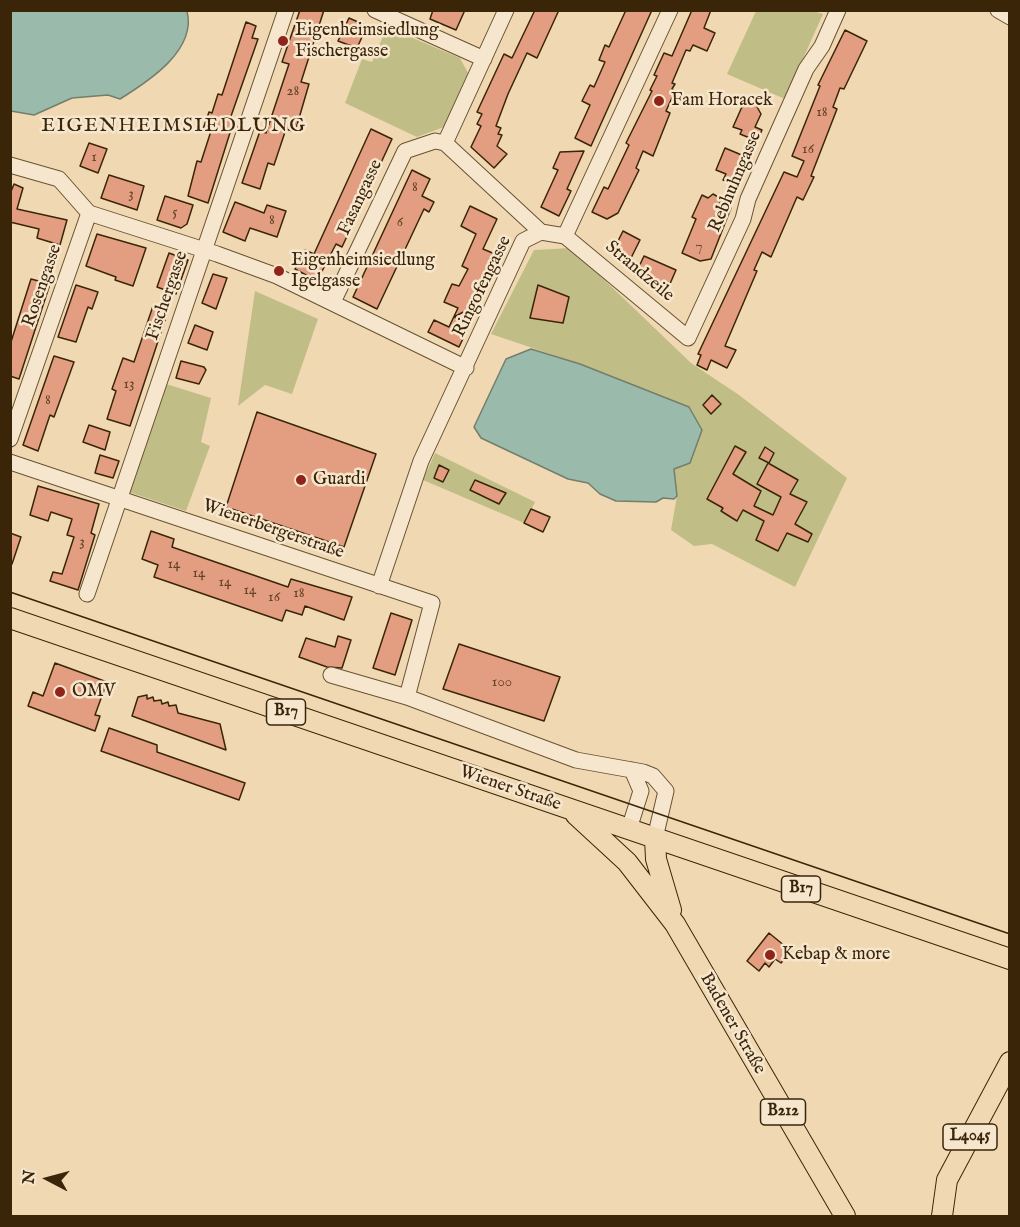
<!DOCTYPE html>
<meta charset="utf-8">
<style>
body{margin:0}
#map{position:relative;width:1020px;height:1227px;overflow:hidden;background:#f0d9b2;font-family:"IM FELL English",serif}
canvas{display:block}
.frame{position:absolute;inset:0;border:12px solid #3b2509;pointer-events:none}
.north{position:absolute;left:18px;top:1149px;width:60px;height:60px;-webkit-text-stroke:4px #f5e6cd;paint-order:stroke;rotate:276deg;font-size:16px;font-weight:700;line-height:24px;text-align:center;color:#3b2509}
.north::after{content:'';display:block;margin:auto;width:21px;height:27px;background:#3b2509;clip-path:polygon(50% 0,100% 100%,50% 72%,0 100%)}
</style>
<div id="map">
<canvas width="1020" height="1227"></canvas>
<div class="frame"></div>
<div class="north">N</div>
</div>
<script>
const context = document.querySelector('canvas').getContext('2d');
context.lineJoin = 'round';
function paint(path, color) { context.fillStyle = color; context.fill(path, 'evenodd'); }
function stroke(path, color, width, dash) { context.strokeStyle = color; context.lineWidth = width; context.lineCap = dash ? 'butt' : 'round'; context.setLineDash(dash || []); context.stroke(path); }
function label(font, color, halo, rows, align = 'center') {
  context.font = font + ' "IM FELL English",serif'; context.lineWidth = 5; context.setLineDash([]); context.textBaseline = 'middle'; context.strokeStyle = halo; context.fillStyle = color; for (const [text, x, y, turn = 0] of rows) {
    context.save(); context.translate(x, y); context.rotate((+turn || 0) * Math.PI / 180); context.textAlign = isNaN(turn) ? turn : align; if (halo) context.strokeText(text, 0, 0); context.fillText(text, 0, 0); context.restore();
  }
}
const green = new Path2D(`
 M756 11H813L823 14 785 99 727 74Z
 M387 27 460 58 468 73 444 127 417 137 345 103 362 59 372 62Z
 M571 248 691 363 739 395 847 478 795 587 712 544 694 546 671 530 677 496 674 469 678 466 689 407 580 364 491 334 534 250Z
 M255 291 318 319 292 394 265 385 238 406Z
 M166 384 211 398 201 442 210 446 186 511 129 492Z
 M435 453 535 502 524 523 423 480Z`);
const water = new Path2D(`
 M10 11H187C197 50 149 81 120 99L108 95 72 98 34 115 11 111Z
 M531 349 580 364 689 407 702 430 690 463 674 469 677 496 674 499 663 498 656 502 616 501 600 494 588 483 568 479 481 438 474 427 506 359Z`);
const building = new Path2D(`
 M300 10H324L301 82 309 84 295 132 286 129 274 165 268 163 260 189 242 183 260 131 266 133 289 64 282 62Z
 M433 10H465L456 30 430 19Z
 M535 10H559L537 58 527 53 508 94 496 126 501 128 498 134 502 135 497 146 507 154 494 168 471 147 481 126 477 124 482 114 477 112 504 54 512 58Z
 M626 10H652L591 146 575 138 590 105 582 101 590 85 594 87 605 62 599 60 605 45 609 47Z
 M692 10H711L704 28 715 33 707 51 693 45 690 51 686 50 672 83 675 84 672 89 675 91 666 111 670 113 653 156 643 151 636 168 639 170 618 213 607 219 592 212 604 187 608 189 629 145 626 143 652 91 650 90 657 76 654 75 664 53 672 56Z
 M349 18 367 26 357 48 338 41Z
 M246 22 256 26 252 38 258 39 230 119 234 120 208 203 188 196 197 161 201 162 211 131 203 129 209 112 212 113 218 94 222 95Z
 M845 30 867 41 844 89 840 88 833 107 837 109 811 176 814 177 803 200 797 197 771 257 762 252 754 270 757 271 725 346 736 350 727 368 711 360 707 370 697 365 701 355 698 354 784 172 797 177 804 161 792 156 820 86 818 85Z
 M745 100 756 105 761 114 755 127 762 130 757 141 740 134 742 130 733 127Z
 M371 129 392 139 342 247 336 244 317 281 295 269 305 250 314 254Z
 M89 143 107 149 98 173 80 166Z
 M725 148 744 156 732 184 723 180 726 174 716 170Z
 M584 151 567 189 571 191 559 216 541 207 558 170 553 168 560 152Z
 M412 170 430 179 422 196 434 202 429 212 424 209 377 309 353 297Z
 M109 175 144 186 137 210 101 198Z
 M14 184 23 188 17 209 67 220 60 245 37 238 39 229 10 222V194Z
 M713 194 720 198V203L731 208 711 259 700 261 682 253 696 219 692 217 702 195 708 198Z
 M165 196 193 205 187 224 181 228 157 220Z
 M235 202 264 213 267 205 286 211 277 237 250 228 245 241 223 232Z
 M470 206 497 219 483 249 495 254 469 309 454 317 470 324 459 347 428 332 434 320 449 327 458 308 444 302 452 284 459 286 468 269 462 266 476 234 461 226Z
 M623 231 640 240 631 258 614 249Z
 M97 234 146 248 133 286 115 280 116 277 86 266Z
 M169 253 188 260 176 294 157 287Z
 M644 256 676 270 666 293 645 283 647 280 635 275Z
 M213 274 227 278 216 309 202 303Z
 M31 279 50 284 19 379 10 376V345Z
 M76 285 98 292 92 309 88 307 76 342 58 337Z
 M538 285 569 297 563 323 530 318Z
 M153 306 168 311 130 426 107 419 116 391 112 389 123 358 134 362Z
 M195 325 213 332 207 350 188 343Z
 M54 356 74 362 54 417 50 415 38 451 23 445Z
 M181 361 204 367 206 370 199 384 176 378Z
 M712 395 721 404 711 414 703 405Z
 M257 412 376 454 344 547 226 507Z
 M89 425 110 432 105 450 83 442Z
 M735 446 746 452 733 474 761 491 754 506 773 515 781 497 757 484 768 463 798 480 790 494 807 502 795 524 812 534 808 542 787 533 778 551 756 540 764 521 743 510 737 521 721 511 723 508 707 499Z
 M765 447 774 453 769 463 759 458Z
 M100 455 119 461 113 478 95 473Z
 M439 465 449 470 443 482 434 478Z
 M475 480 506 493 499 504 470 490Z
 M38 486 99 504 91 533 95 535 78 590 50 581 53 572 62 574 74 537 67 535 72 519 51 512 48 521 30 515Z
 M531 509 550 517 543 532 524 523Z
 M151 531 174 539 172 547 288 587 291 579 352 597 344 620 305 606 302 615 286 610 282 621 154 577 158 565 142 559Z
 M10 533 21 537 12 564 10 563Z
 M391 613 412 620 395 675 373 668Z
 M338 636 351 640 342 668 327 667 299 657 306 638 335 647Z
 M459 644 560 677 544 721 443 689Z
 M55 663 107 682 95 715 100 716 95 731 28 706 33 692 43 696Z
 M147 695V699L153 697 154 701 161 700 162 704 168 702 169 706 176 705 178 713 220 724 226 750 132 716 138 697Z
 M109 728 157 745V752L245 783 239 800 101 751Z
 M769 933 791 951 781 963 775 959 769 967 765 963 759 971 747 961Z`);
const minor = new Path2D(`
 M375 10 484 59
 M998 10 1010 17
 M445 143 541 232
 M10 165 59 179 89 213 217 254 277 276 466 368
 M565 236 688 338 743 219 748 199 806 69 822 46 838 10
 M333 302 405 151 435 141 445 143 506 10
 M10 439 89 213
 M10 462 432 603 407 697
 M379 586 421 461 523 241 541 232 565 236 670 10
 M87 594 286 10
 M331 675 407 697 576 760 643 772 653 776 666 791 655 838
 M629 829 641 791 632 770`);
const major = new Path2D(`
 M10 618 1010 959
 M576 815 627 862 675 924 845 1216
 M655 838 656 859 671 910
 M942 1216 947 1180 1010 1062`);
const tram = new Path2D(`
 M10 592 1010 934`);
const markers = [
 [283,41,6,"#8f2418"],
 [659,101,6,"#8f2418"],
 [279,271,6,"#8f2418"],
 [301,480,6,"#8f2418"],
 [60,692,6,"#8f2418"],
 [770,955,6,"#8f2418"]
];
const numberNames = [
 ["28",293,92],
 ["18",822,113],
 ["16",808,150],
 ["1",94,158],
 ["8",415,188],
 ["3",131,195],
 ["5",175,213],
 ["8",272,221],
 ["6",400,223],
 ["7",699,247],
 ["13",129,385],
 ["8",48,401],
 ["3",82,543],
 ["14",174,565],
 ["14",199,574],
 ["14",225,583],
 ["14",250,591],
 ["18",299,594],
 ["16",274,598],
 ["100",502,683]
];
const shields = [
 [286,712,39],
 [801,889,39],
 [783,1112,45],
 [970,1137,54]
];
const shieldNames = [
 ["B17",286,712],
 ["B17",801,889],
 ["B212",783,1112],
 ["L4045",970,1137]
];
const poiNames = [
 ["Eigenheimsiedlung",295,31],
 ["Fischergasse",295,52],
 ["Fam Horacek",671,101],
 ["Eigenheimsiedlung",291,261],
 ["Igelgasse",291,282],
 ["Guardi",313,480],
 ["OMV",72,692],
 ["Kebap & more",782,955]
];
const streetNames = [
 ["Rebhuhngasse",736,182,-67],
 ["Fasangasse",361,198,-65],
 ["Strandzeile",639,272,40],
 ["Rosengasse",43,286,-71],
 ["Ringofengasse",483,287,-64],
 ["Fischergasse",168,296,-71],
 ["Wienerbergerstraße",273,530,19],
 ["Wiener Straße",510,789,19],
 ["Badener Straße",732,1024,60]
];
const neighbourhoodNames = [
 ["EIGENHEIMSIEDLUNG",174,127]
];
paint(green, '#c1bd87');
paint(water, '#9abaac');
stroke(water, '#747e6b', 1.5);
paint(building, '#e39e81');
stroke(building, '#3b2509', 1.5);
stroke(minor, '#685233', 17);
stroke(major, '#3b2509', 22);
stroke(minor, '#f5e6cd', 15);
stroke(major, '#f0d9b2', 20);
stroke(tram, '#3b2509', 1.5);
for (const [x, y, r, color] of markers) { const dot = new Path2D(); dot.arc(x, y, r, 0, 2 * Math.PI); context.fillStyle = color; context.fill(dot); stroke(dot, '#f5e6cd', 2); }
label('15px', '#654327', null, numberNames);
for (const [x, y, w] of shields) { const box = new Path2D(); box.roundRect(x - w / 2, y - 13, w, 26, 4.5); context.fillStyle = '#f5e6cd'; context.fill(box); stroke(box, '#3b2509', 1.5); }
label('bold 16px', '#3b2509', null, shieldNames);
label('18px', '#3b2509', '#f5e6cd', poiNames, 'left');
label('18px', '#3b2509', '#f5e6cd', streetNames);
context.letterSpacing = '1.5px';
label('20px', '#3b2509', '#f5e6cd', neighbourhoodNames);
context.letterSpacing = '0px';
</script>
